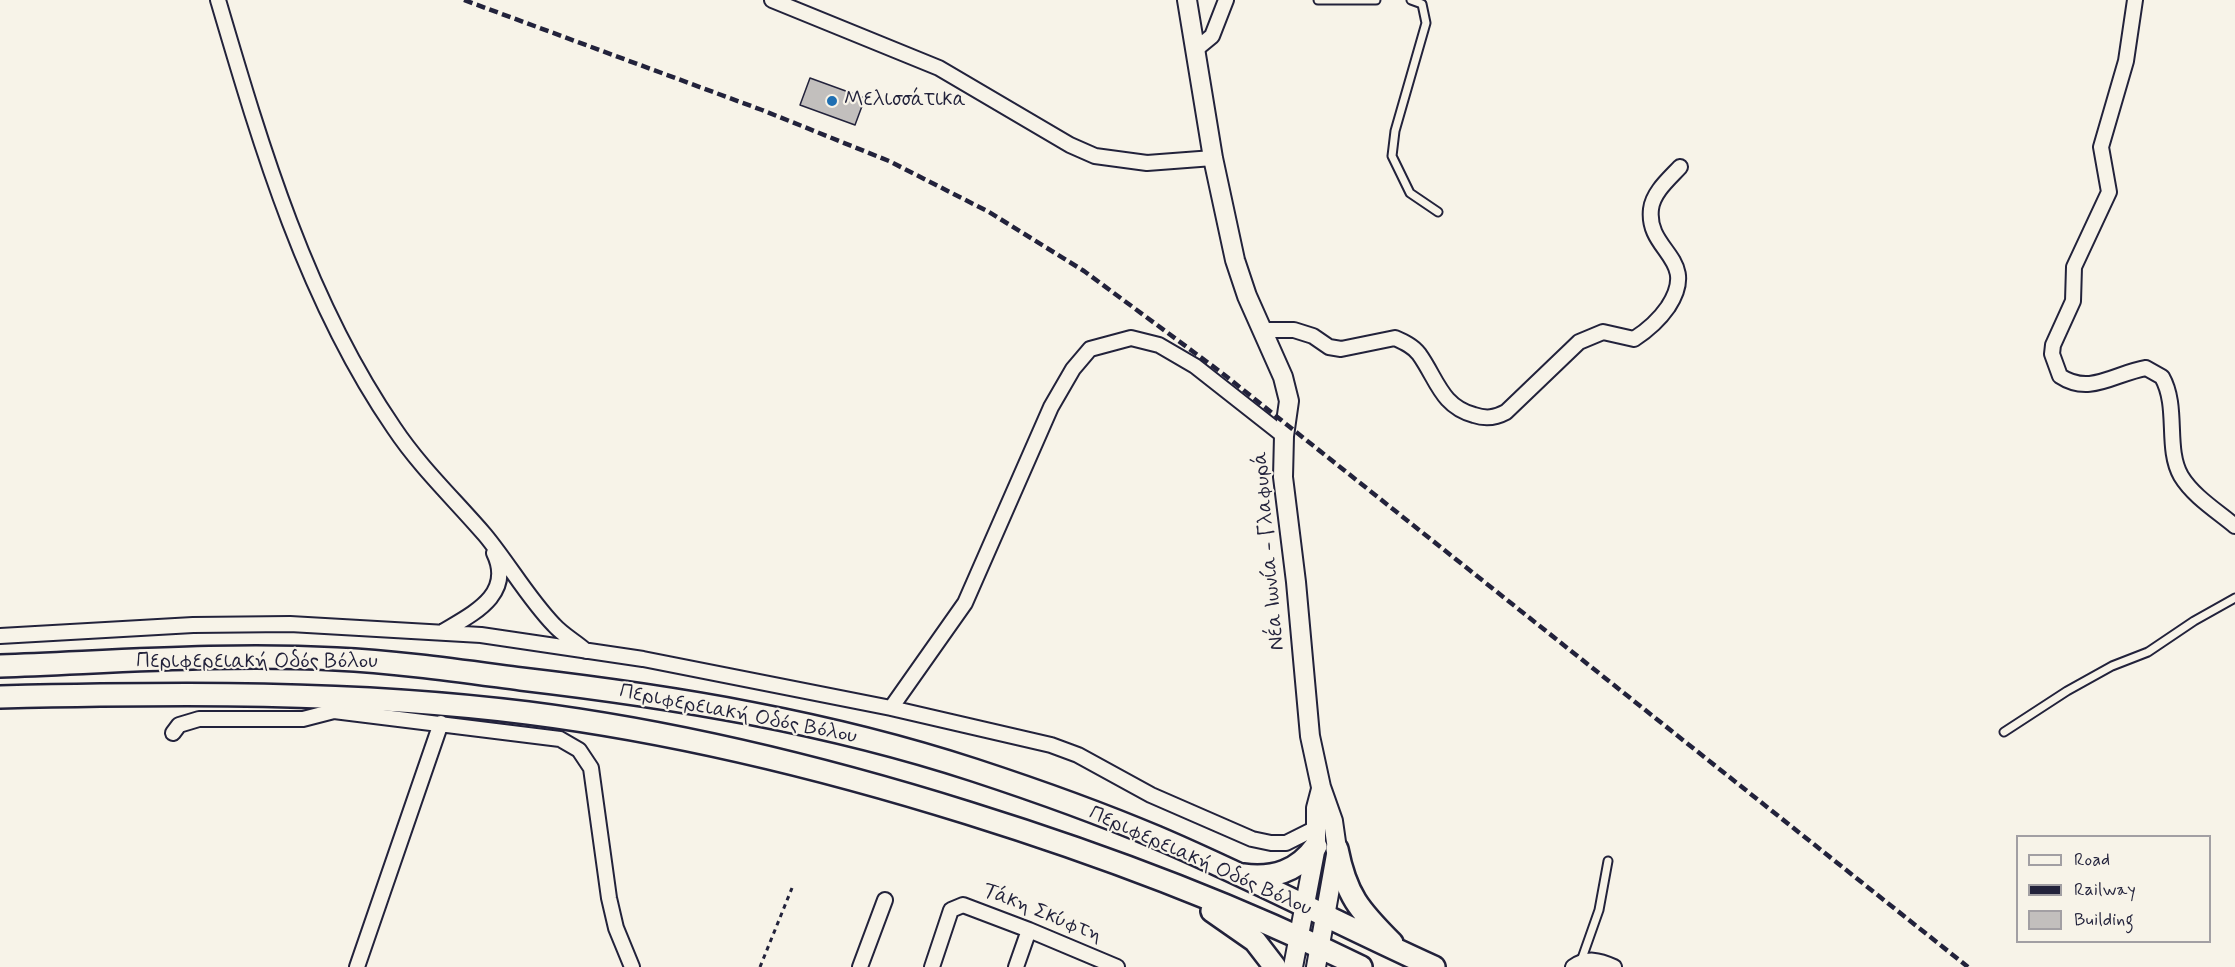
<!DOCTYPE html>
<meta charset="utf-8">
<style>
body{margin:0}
#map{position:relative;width:2235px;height:967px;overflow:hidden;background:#f7f3e8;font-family:Mynerve,sans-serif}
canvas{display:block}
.legend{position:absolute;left:2016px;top:835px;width:195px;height:108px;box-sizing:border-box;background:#f7f3e8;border:2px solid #a29fa3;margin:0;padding:8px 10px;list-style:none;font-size:18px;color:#22223b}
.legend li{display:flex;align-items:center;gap:12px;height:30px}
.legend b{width:30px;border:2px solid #a29fa3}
</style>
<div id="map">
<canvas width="2235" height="967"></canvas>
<ul class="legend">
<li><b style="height:8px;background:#f7f3e8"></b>Road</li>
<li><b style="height:8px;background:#22223b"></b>Railway</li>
<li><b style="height:16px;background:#c2bfbd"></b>Building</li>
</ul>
</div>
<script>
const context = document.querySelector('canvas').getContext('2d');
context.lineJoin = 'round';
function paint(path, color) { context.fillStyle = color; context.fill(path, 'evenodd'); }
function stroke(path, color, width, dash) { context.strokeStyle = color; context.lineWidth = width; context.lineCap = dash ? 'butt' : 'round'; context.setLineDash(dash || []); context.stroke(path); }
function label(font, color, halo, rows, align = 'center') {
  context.font = font + ' Mynerve,sans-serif'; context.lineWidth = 4.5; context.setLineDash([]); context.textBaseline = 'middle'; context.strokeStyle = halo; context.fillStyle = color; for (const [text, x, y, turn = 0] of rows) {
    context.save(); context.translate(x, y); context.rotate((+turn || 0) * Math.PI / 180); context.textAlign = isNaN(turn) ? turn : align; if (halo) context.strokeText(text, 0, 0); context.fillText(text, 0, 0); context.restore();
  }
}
const building = new Path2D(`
 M810 78 865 98 855 125 800 105Z`);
const path = new Path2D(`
 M760 967 792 888`);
const lane = new Path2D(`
 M1318 0H1376
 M1411 0 1422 4 1426 23 1395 131 1392 156 1410 193 1438 212
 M2004 732 2067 691 2112 666 2148 652 2194 621 2235 598
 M1581 961 1599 910 1608 861`);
const street = new Path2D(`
 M218 0C261 146 306 300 394 428 420 467 454 499 485 535 509 564 528 598 554 625 563 635 576 642 586 651
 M772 0 939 68 1070 145 1095 156 1147 163 1213 158
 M2135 0 2126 61 2101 147 2109 192 2074 267 2073 301 2053 345 2052 354 2060 376C2090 396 2115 373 2146 368L2162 377C2179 407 2165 448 2181 476 2193 496 2217 511 2235 526
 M1195 50 1212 36 1226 0
 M1263 330H1294L1313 336 1329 347 1341 349 1395 338C1404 342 1413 346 1419 354 1437 379 1441 406 1474 415 1486 419 1495 418 1506 412L1579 342 1603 332 1634 339C1648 330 1659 320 1668 307 1700 258 1646 252 1651 209 1653 192 1670 178 1680 167
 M444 631C474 613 514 594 494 553
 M0 636 193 625 290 624 481 635 643 659 891 708 1051 745 1078 755 1151 795 1252 839 1271 843H1286L1316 828
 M891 708 965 603 1051 407 1073 369 1090 349 1131 338 1159 345 1195 366 1284 436
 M173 733 179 725 199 719H303L334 711 560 739 579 750 591 768 609 898 616 928 632 967
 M357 967 441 723
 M860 967 885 900
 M932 967 951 910 963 905 1029 930 1117 967
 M1016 967 1029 930
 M1573 967C1587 957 1599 960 1614 967`);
const secondary = new Path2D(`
 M1187 0 1213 158 1235 260 1247 296 1283 377 1289 401 1284 436 1283 477 1296 582 1310 736 1321 787 1333 821 1337 849 1316 967
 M1293 967 1316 846V808L1321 789`);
const primary = new Path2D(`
 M0 666C111 662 225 653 336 659 398 662 460 671 521 679 675 697 827 722 974 770 1035 790 1097 812 1156 837 1250 877 1341 925 1434 967
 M0 697C176 693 352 691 528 713 677 732 824 768 968 813 1103 855 1234 904 1361 967
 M1337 849C1346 895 1359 910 1392 943
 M1243 875C1274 879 1298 871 1316 846
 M1212 911 1255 941 1275 967`);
const rail = new Path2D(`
 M464 0 762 110 889 161 989 212 1084 271 1222 373 1968 967`);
const markers = [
 [832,101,6,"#1f6fb2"]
];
const poiNames = [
 ["Μελισσάτικα",844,101]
];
const streetNames = [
 ["Νέα Ιωνία - Γλαφυρά",1270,551,-95],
 ["Περιφερειακή Οδός Βόλου",257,663],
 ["Περιφερειακή Οδός Βόλου",738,715,11],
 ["Περιφερειακή Οδός Βόλου",1200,862,24],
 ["Τάκη Σκύφτη",1042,914,22]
];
paint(building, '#c2bfbd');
stroke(building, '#22223b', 1.5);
stroke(lane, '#22223b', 11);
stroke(street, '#22223b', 18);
stroke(secondary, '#22223b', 22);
stroke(primary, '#22223b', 26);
stroke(path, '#22223b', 3, [4.5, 4.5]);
stroke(lane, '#f7f3e8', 7);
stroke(street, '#f7f3e8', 14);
stroke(secondary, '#f7f3e8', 18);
stroke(primary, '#f7f3e8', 21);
stroke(rail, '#22223b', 4.5, [9, 4.5]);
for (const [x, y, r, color] of markers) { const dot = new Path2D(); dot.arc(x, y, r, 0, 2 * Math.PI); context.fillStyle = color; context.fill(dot); stroke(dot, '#f7f3e8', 2); }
label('21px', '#22223b', '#f7f3e8', poiNames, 'left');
label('21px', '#22223b', '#f7f3e8', streetNames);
</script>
